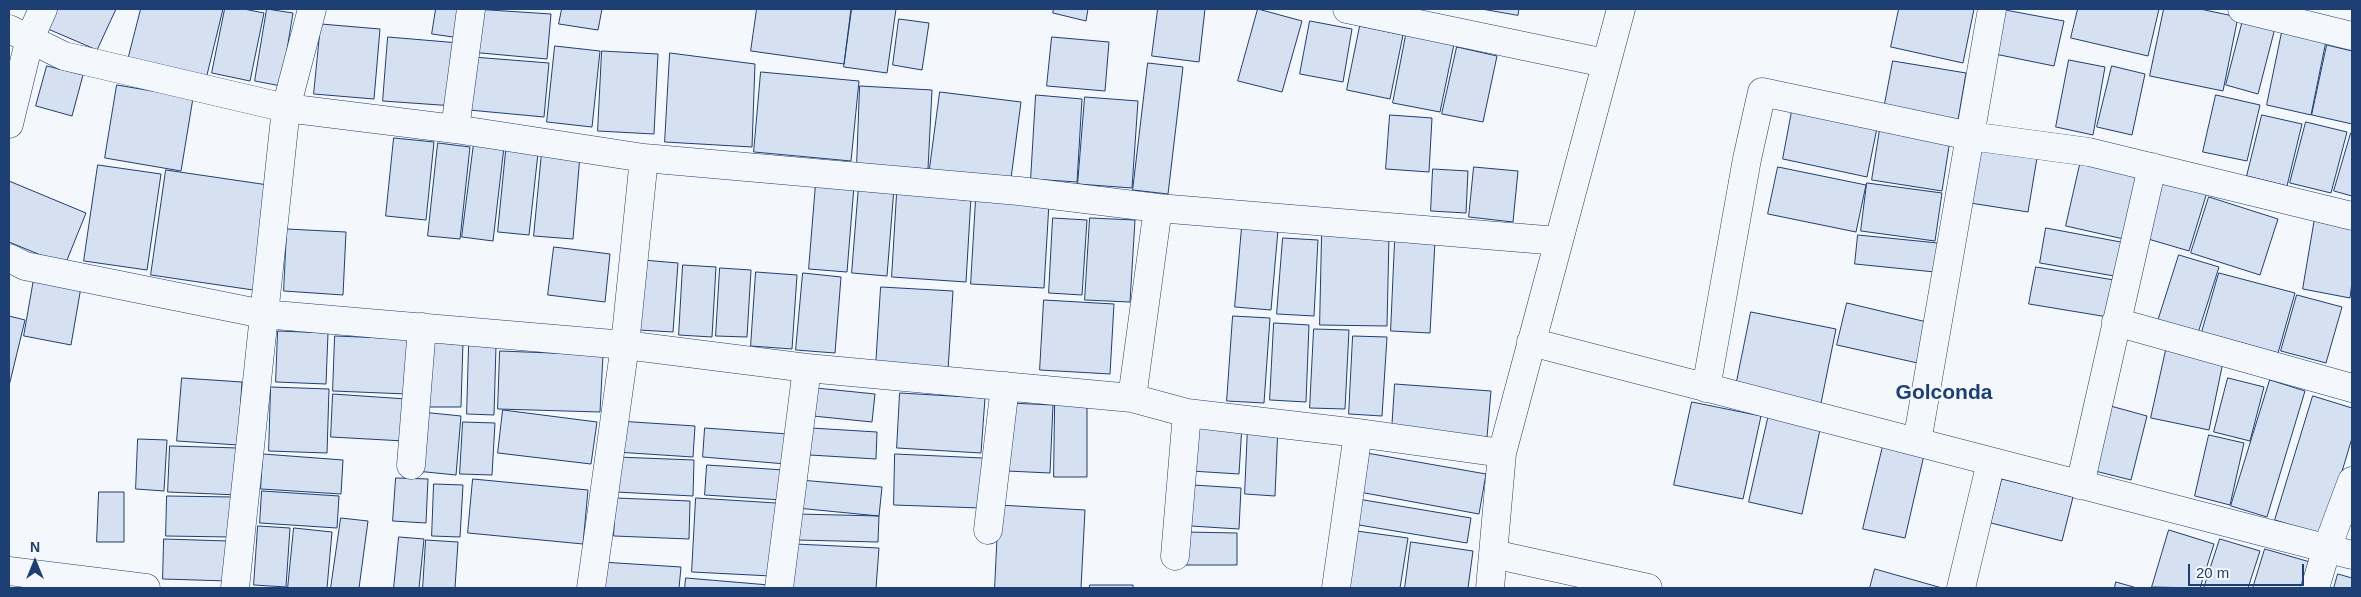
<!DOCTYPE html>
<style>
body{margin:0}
#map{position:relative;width:2361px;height:597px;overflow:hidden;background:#f4f7fb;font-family:Arial,sans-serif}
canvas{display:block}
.frame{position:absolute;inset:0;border:10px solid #1d3f73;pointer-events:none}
.north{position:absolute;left:10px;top:537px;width:50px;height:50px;-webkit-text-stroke:4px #f4f7fb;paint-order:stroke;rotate:0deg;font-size:14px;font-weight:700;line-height:20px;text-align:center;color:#1d3f73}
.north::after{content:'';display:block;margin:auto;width:18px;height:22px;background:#1d3f73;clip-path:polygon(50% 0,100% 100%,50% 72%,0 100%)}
.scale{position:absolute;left:2188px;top:564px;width:116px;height:22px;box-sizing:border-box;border:2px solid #1d3f73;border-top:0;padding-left:6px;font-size:15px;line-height:18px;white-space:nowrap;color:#1d3f73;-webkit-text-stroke:4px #f4f7fb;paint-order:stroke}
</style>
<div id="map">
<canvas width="2361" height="597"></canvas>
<div class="frame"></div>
<div class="north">N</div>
<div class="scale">20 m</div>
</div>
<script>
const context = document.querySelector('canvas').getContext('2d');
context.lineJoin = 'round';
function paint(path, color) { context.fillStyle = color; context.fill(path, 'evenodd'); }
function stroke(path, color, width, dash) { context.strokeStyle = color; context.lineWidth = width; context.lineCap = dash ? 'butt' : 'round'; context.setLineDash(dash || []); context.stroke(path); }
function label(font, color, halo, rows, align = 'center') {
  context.font = font + ' Arial,sans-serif'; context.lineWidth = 4; context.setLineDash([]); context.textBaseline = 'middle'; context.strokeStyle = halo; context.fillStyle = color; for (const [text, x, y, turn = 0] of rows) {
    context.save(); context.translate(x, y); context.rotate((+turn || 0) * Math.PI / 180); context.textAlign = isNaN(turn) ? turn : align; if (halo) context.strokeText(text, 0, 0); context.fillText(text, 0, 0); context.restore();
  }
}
const building = new Path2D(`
 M48 9H116L97 50 41 26Z
 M141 9H223L206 79 128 60Z
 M225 9H244L264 13 250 81 212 73Z
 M267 9 293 13 281 86 255 81Z
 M436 9H465L460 38 432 34Z
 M474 9 551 14 547 59 470 52Z
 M562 9H602L598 30 559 24Z
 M757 9H851L844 64 751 51Z
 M852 9H896L887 73 844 67Z
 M1054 9H1088L1086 21 1053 13Z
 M1158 9H1205L1199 62 1152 56Z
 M1258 9 1302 21 1282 92 1238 81Z
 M1482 9H1519L1518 15Z
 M1899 9H1974L1963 63 1891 47Z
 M2000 9 2064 21 2054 66 1990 53Z
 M2078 9H2159L2148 56 2071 38Z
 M2164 9H2200L2238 17 2223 91 2150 76Z
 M899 19 929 23 922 70 893 65Z
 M2243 20 2275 28 2258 94 2226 85Z
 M1310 21 1352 29 1343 82 1300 74Z
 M321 24 380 29 374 99 314 94Z
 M1360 26 1403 35 1390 99 1347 90Z
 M2282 32 2326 41 2311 115 2267 105Z
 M1406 35 1454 44 1440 112 1393 103Z
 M388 37 459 43 454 106 383 101Z
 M1052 37 1109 42 1105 91 1047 86Z
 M2327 45 2352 51V124L2312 115Z
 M555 46 600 51 592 127 547 122Z
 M1457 47 1497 56 1483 122 1442 114Z
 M602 51 658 54 654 134 598 131Z
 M670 53 755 64 752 147 665 142Z
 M473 57 549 63 544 117 469 110Z
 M2069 60 2105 67 2093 135 2056 127Z
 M1893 61 1966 73 1957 126 1883 114Z
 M1148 63 1183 67 1168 194 1133 190Z
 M47 66 83 75 72 116 36 106Z
 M2112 66 2145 74 2132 135 2097 127Z
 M761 72 859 81 851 161 754 152Z
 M117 85 193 98 181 171 105 158Z
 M860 86 932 90 928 169 857 165Z
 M940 92 1021 102 1010 186 929 175Z
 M1036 95 1082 99 1077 182 1031 179Z
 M2216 95 2260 105 2247 161 2203 152Z
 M1085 97 1138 101 1132 188 1078 184Z
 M1792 111 1877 128 1867 177 1783 159Z
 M1390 115 1432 118 1429 172 1386 169Z
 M2262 115 2302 124 2287 186 2247 176Z
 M2306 122 2347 132 2331 193 2290 183Z
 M1880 129 1950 140 1942 191 1872 180Z
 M2351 133H2352V196L2334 191Z
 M394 138 434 142 426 220 386 216Z
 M507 141 539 144 529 235 498 232Z
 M438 143 470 147 460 239 428 236Z
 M474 143 504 147 493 241 462 237Z
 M1979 143 2038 152 2028 212 1970 203Z
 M542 152 580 155 573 239 534 236Z
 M2081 160 2143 174 2128 240 2066 226Z
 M98 165 161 174 147 270 84 261Z
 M1474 167 1518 171 1513 222 1469 217Z
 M1778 167 1866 185 1856 232 1768 214Z
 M1433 169 1468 171 1466 213 1431 211Z
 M166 170 275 186 260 291 151 275Z
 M2157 174 2208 189 2189 251 2138 236Z
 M9 181 86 213 65 265 9 242Z
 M816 183 854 186 847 272 809 269Z
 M1867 183 1942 193 1935 241 1861 231Z
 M859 185 894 188 887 276 852 273Z
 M897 193 971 197 966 282 892 277Z
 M2209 197 2278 219 2260 275 2191 253Z
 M976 199 1049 203 1044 288 971 284Z
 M1053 218 1087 220 1082 295 1049 293Z
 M1090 218 1135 220 1130 302 1085 300Z
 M2315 218 2352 224V282L2350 298 2303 289Z
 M1242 227 1278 230 1271 310 1235 307Z
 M2046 228 2126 243 2120 277 2040 263Z
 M287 229 346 232 343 295 284 291Z
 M1322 234 1389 236 1387 326 1320 325Z
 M1858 235 1938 243 1935 272 1855 264Z
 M1283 238 1318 240 1314 316 1277 314Z
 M1395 240 1435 241 1430 333 1391 331Z
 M554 247 610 254 605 302 548 295Z
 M2179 255 2219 267 2198 333 2158 321Z
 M643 260 678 263 673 332 639 330Z
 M683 265 716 267 712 337 679 335Z
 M2036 267 2114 280 2108 317 2029 304Z
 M720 268 751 270 747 337 716 336Z
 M756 272 797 275 792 349 751 346Z
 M803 273 841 277 835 353 796 350Z
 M2219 273 2295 293 2278 353 2202 332Z
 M34 279 81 287 71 345 24 336Z
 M881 287 953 291 948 370 876 366Z
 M2297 295 2342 307 2326 363 2281 351Z
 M1044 300 1114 304 1110 374 1040 370Z
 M1847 303 1931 323 1922 364 1837 345Z
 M1751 312 1836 329 1821 403 1736 386Z
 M9 316 25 320 9 386Z
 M1233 316 1270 318 1264 403 1227 401Z
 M1274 323 1309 325 1306 402 1270 400Z
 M1314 329 1349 330 1345 409 1310 408Z
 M278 331 328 333 326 384 276 382Z
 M335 336 409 339 407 394 333 391Z
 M1353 336 1387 337 1382 416 1349 414Z
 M423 339 463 341 461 407H422Z
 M469 345 496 346 494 415 467 414Z
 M2166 350 2223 362 2209 430 2151 418Z
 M500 351 603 355 600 412 498 409Z
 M182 378 242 382 238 445 177 441Z
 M2228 378 2264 387 2250 441 2214 432Z
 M2270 380 2305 391 2267 517 2231 506Z
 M1395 384 1491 391 1487 437 1392 430Z
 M271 387 329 389 327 453 269 451Z
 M816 388 875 394 872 422 813 416Z
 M900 393 985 398 981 453 897 448Z
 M333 394 406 399 404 441 331 437Z
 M2313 396 2352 408V438L2323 535 2275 520Z
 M1692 402 1761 416 1743 499 1674 485Z
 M1010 403 1053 405 1050 473 1007 471Z
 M1055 404H1087V477H1054Z
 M2107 405 2147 416 2131 480 2091 470Z
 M503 410 597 422 591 464 498 453Z
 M421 412 461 416 456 475 416 471Z
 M1769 414 1821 425 1802 514 1749 502Z
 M618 421 695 426 693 457 616 452Z
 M463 422 495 423 492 475 460 474Z
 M1193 422 1242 425 1239 474 1191 471Z
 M1248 425H1278L1275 496 1245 494Z
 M705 428 788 434 786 464 703 457Z
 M811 428 877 432 876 459 810 455Z
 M2209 435 2244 443 2230 505 2195 496Z
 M138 439 167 440 164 491 136 489Z
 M170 446 239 448 238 495 168 492Z
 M1883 446 1924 455 1905 538 1863 529Z
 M1361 452 1486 474 1479 514 1354 491Z
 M263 454 343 460 341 494 261 489Z
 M895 454 983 458 981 508 894 505Z
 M617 457 694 460 693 496 616 492Z
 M707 465 784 470 782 500 705 495Z
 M396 478 428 479 426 523 393 521Z
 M473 479 588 490 583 544 468 533Z
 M2002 479 2073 497 2062 541 1991 523Z
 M800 480 882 487 879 516 797 508Z
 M434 484 463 485 460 537 432 536Z
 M1193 485 1241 488 1239 529 1191 526Z
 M262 491 339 496 337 528 260 523Z
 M99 492H124V542H97Z
 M167 496 231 497V537L166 536Z
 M616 498 690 501 689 539 614 536Z
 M696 498 776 503 771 576 692 572Z
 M1358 499 1471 518 1467 543 1353 524Z
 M999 505 1085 510 1081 588H995Z
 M798 514 879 516 878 542 797 540Z
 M341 518 368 521 359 588H331Z
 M258 526 290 528 286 587 254 585Z
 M294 528 332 532 327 588H288Z
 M1349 530 1408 538 1400 588H1341Z
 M2169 530 2214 544 2200 588 2152 587Z
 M1184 532 1237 533V565H1184Z
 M399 537 424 539 419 588H394Z
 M164 539 229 541 228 581 163 579Z
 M2220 539 2260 551 2248 588H2204Z
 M426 540 458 542 455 588H423Z
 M1411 542 1473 551 1468 588H1405Z
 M795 544 879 548 876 588H792Z
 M2265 549 2310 562 2302 588H2253Z
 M601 562 681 567 679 588H599Z
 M1875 569 1942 588H1870Z
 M2338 574 2352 578V588H2334Z
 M686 578 769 585V588H685Z
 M2116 582 2137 588H2115Z
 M1090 585H1133V588H1090Z`);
const minor = new Path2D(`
 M1347 9 1605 63
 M2242 9 2352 36
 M9 29 64 56 286 108 455 129 644 158 1019 191 1158 208 1558 241
 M9 124 30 38 43 9
 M455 129 471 9
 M9 258 25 266 263 314 625 345 807 368 1132 398 1187 413 1358 433 1502 453
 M2116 322 2352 388
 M1531 342 2352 555
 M1706 388 1747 159 1762 92 1970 136 2089 152 2352 216
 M1132 398 1158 208
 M1917 442 1992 9
 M411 465 422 327
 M2080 485 2152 167
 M988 530 1005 386
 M1493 554 1648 588
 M1175 556 1187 413
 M9 571 146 588
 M235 588 286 108 312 9
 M591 588 625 345 644 158
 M779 588 807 368
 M1336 588 1358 433
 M1490 588 1502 453 1621 9
 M1961 588 1991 462
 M2315 588 2327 548 2352 481`);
const districtNames = [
 ["Golconda",1944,393]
];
paint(building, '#d5e0f0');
stroke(building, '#1d3f73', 1);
stroke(minor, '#1d3f73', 29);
stroke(minor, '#f4f7fb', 28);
label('bold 21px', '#1d3f73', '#f4f7fb', districtNames);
</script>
